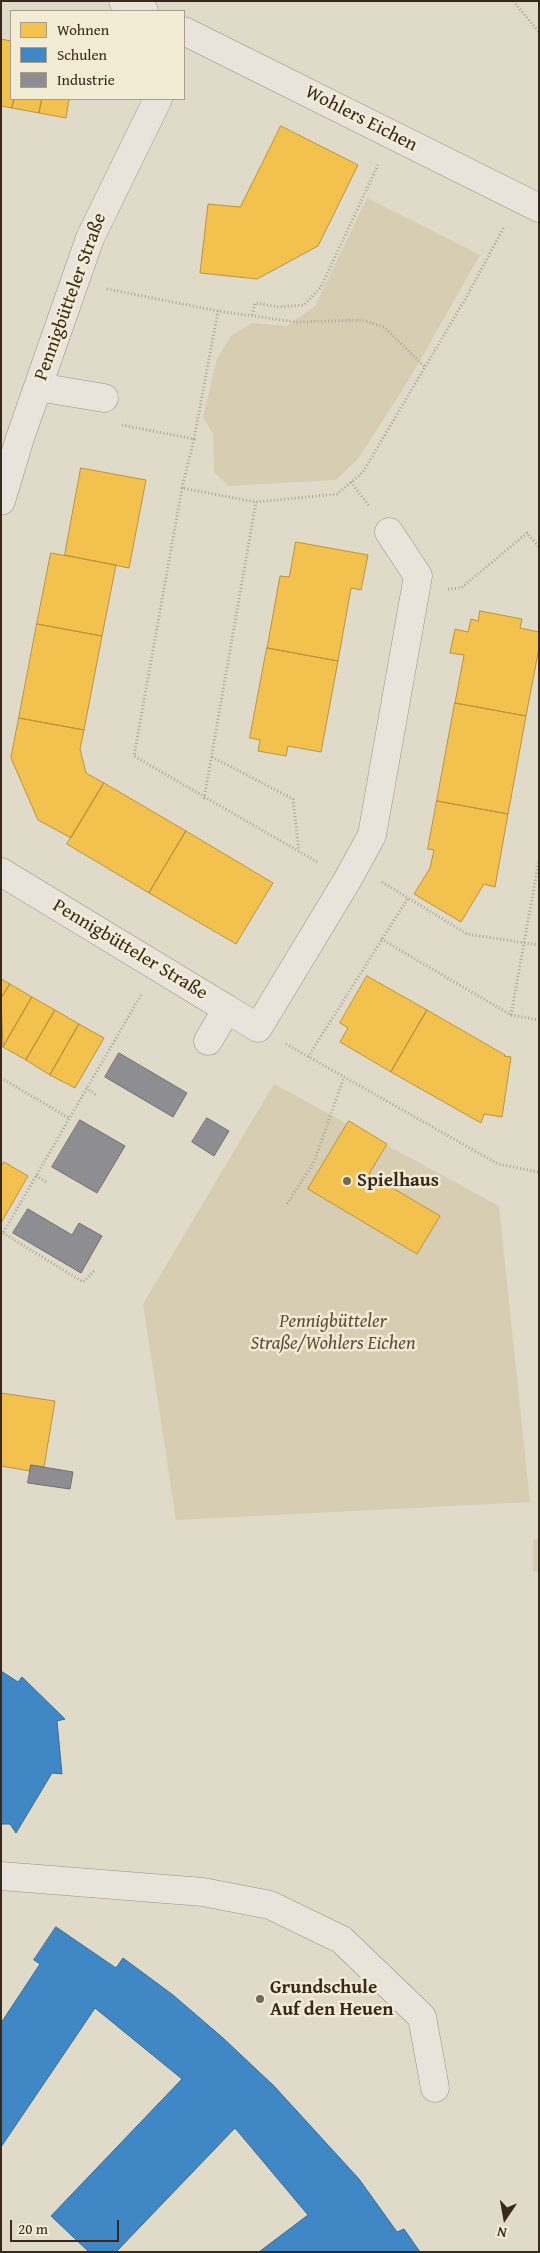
<!DOCTYPE html>
<meta charset="utf-8">
<style>
body{margin:0}
#map{position:relative;width:540px;height:2253px;overflow:hidden;background:#e0dbc8;font-family:"Gentium Book Plus",serif}
canvas{display:block}
.frame{position:absolute;inset:0;border:2px solid #39281c;pointer-events:none}
.legend{position:absolute;left:10px;top:10px;width:175px;height:90px;box-sizing:border-box;background:#f2ecd5;border:1px solid #a89e8b;margin:0;padding:6px 9px;list-style:none;font-size:15px;color:#39281c}
.legend li{display:flex;align-items:center;gap:10px;height:25px}
.legend b{width:25px;border:1px solid #a89e8b}
.north{position:absolute;left:480px;top:2193px;width:50px;height:50px;-webkit-text-stroke:4px #f2ecd5;paint-order:stroke;rotate:192deg;font-size:14px;font-weight:700;line-height:20px;text-align:center;color:#39281c}
.north::after{content:'';display:block;margin:auto;width:18px;height:22px;background:#39281c;clip-path:polygon(50% 0,100% 100%,50% 72%,0 100%)}
.scale{position:absolute;left:10px;top:2220px;width:109px;height:22px;box-sizing:border-box;border:2px solid #39281c;border-top:0;padding-left:6px;font-size:15px;line-height:18px;white-space:nowrap;color:#39281c;-webkit-text-stroke:4px #f2ecd5;paint-order:stroke}
</style>
<div id="map">
<canvas width="540" height="2253"></canvas>
<div class="frame"></div>
<ul class="legend">
<li><b style="height:14px;background:#f2c14e"></b>Wohnen</li>
<li><b style="height:14px;background:#3f88c5"></b>Schulen</li>
<li><b style="height:14px;background:#8d8d92"></b>Industrie</li>
</ul>
<div class="north">N</div>
<div class="scale">20 m</div>
</div>
<script>
const context = document.querySelector('canvas').getContext('2d');
context.lineJoin = 'round';
function paint(path, color) { context.fillStyle = color; context.fill(path, 'evenodd'); }
function stroke(path, color, width, dash) { context.strokeStyle = color; context.lineWidth = width; context.lineCap = dash ? 'butt' : 'round'; context.setLineDash(dash || []); context.stroke(path); }
function label(font, color, halo, rows, align = 'center') {
  context.font = font + ' "Gentium Book Plus",serif'; context.lineWidth = 5; context.setLineDash([]); context.textBaseline = 'middle'; context.strokeStyle = halo; context.fillStyle = color; for (const [text, x, y, turn = 0] of rows) {
    context.save(); context.translate(x, y); context.rotate((+turn || 0) * Math.PI / 180); context.textAlign = isNaN(turn) ? turn : align; if (halo) context.strokeText(text, 0, 0); context.fillText(text, 0, 0); context.restore();
  }
}
const green = new Path2D(`
 M367 198 480 255 410 378 358 459 336 480 228 486 214 472 213 434 203 417 217 358 231 336 252 323 287 326 315 306Z
 M274 1084 499 1206 530 1502 176 1520 143 1304Z
 M539 1538V1572L533 1571V1540Z`);
const homes = new Path2D(`
 M1 39 11 41V99H14L12 108 1 106Z
 M14 99H42L39 113 12 108Z
 M42 99H69L66 118 39 113Z
 M281 126 358 165 318 246 257 279 200 273 208 204 240 207Z
 M81 468 146 480 129 568 65 555Z
 M296 542 368 555 361 590 351 588 338 661 267 648 280 576 289 577Z
 M51 553 116 565 102 636 37 624Z
 M480 611 522 619 520 628 539 632V648L526 716 455 703 464 655 450 653 455 629 468 632 471 619 478 621Z
 M37 624 102 636 84 730 19 718Z
 M267 648 338 661 321 752 288 746 286 756 258 751 260 740 250 738Z
 M455 703 526 716 508 814 437 801Z
 M19 718 84 730 80 749 86 773 104 783 71 838 38 820 11 758Z
 M104 783 186 831 149 893 67 844Z
 M437 801 508 814 495 887 484 884 461 922 414 894 430 868 434 850 428 849Z
 M186 831 273 883 236 944 149 893Z
 M367 976 427 1010 391 1072 340 1042 348 1028 340 1023Z
 M1 979 10 984 1 998Z
 M10 984 32 997 3 1047 1 998Z
 M32 997 55 1010 26 1060 3 1047Z
 M55 1010 79 1024 50 1075 26 1060Z
 M427 1010 505 1055 504 1056 511 1057 502 1117 484 1114 481 1123 391 1072Z
 M79 1024 104 1038 75 1088 50 1075Z
 M349 1121 387 1144 369 1174 440 1216 417 1254 308 1189Z
 M4 1162 28 1176 1 1223V1168Z
 M1 1393 55 1401 44 1467 31 1465 30 1471 1 1466Z`);
const schools = new Path2D(`
 M1 1671 18 1682 22 1677 65 1719 57 1721 62 1774 52 1773 16 1833 10 1824H1Z
 M56 1927 116 1968 123 1958 173 1995 223 2038 274 2086 359 2179 397 2232 404 2229 420 2252H259L308 2215 235 2128 116 2252H89L51 2216 182 2079 95 2008 1 2147V2023L40 1964 34 1960Z`);
const industry = new Path2D(`
 M119 1053 187 1093 173 1117 105 1077Z
 M207 1118 229 1131 214 1156 192 1142Z
 M80 1120 125 1146 97 1193 52 1167Z
 M28 1209 72 1235 79 1223 102 1236 81 1273 13 1233Z
 M31 1465 73 1472 70 1489 28 1483Z`);
const path = new Path2D(`
 M513 1 539 32
 M107 289 218 311 296 322 362 320 384 327 425 367
 M252 315 255 303 279 307 304 305 321 287 378 165
 M122 425 194 439 182 488 256 502 337 494 363 472 467 296 504 227
 M194 439 218 311
 M351 482 370 507
 M182 488 134 756 319 863
 M448 589 461 588 527 533 539 547
 M212 757 293 799 299 851
 M204 799 256 502
 M382 882 467 934 539 945
 M381 939 511 1015 539 1020
 M511 1015 539 860
 M286 1044 498 1164 539 1172
 M308 1057 408 898
 M1 1078 69 1118
 M86 1088 96 1095
 M36 1176 48 1183
 M287 1204 314 1162 344 1077
 M1 1232 3 1233 141 995
 M3 1233 83 1282 95 1270`);
const minor = new Path2D(`
 M123 1 144 11
 M184 31 539 208
 M38 387 104 398
 M1 501 20 438 90 238 158 99
 M1 872 227 1009 208 1041
 M227 1009 258 1028 348 879 372 835 418 576 389 532
 M1 1876 203 1892 270 1905 342 1940 422 2017 435 2088`);
const markers = [
 [347,1181,5,"#736758"],
 [260,1999,5,"#736758"]
];
const streetNames = [
 ["Wohlers Eichen",361,119,27],
 ["Pennigbütteler Straße",71,297,-70],
 ["Pennigbütteler Straße",130,950,31]
];
const poiNames = [
 ["Spielhaus",357,1181],
 ["Grundschule",270,1988],
 ["Auf den Heuen",270,2010]
];
const parkNames = [
 ["Pennigbütteler",333,1322],
 ["Straße/Wohlers Eichen",333,1344]
];
paint(green, '#d6cdb3');
paint(homes, '#f2c14e');
stroke(homes, '#ba933f', 1);
paint(schools, '#3f88c5');
stroke(schools, '#3d6b92', 1);
paint(industry, '#8d8d92');
stroke(industry, '#746f6f', 1);
stroke(minor, '#979185', 29);
stroke(path, '#a9a59c', 3, [1, 2.5]);
stroke(minor, '#e8e4db', 28);
for (const [x, y, r, color] of markers) { const dot = new Path2D(); dot.arc(x, y, r, 0, 2 * Math.PI); context.fillStyle = color; context.fill(dot); stroke(dot, '#f2ecd5', 2); }
label('19px', '#39281c', '#f2ecd5', streetNames);
label('bold 19px', '#39281c', '#f2ecd5', poiNames, 'left');
label('italic 19px', '#5e4e3e', '#f2ecd5', parkNames);
</script>
